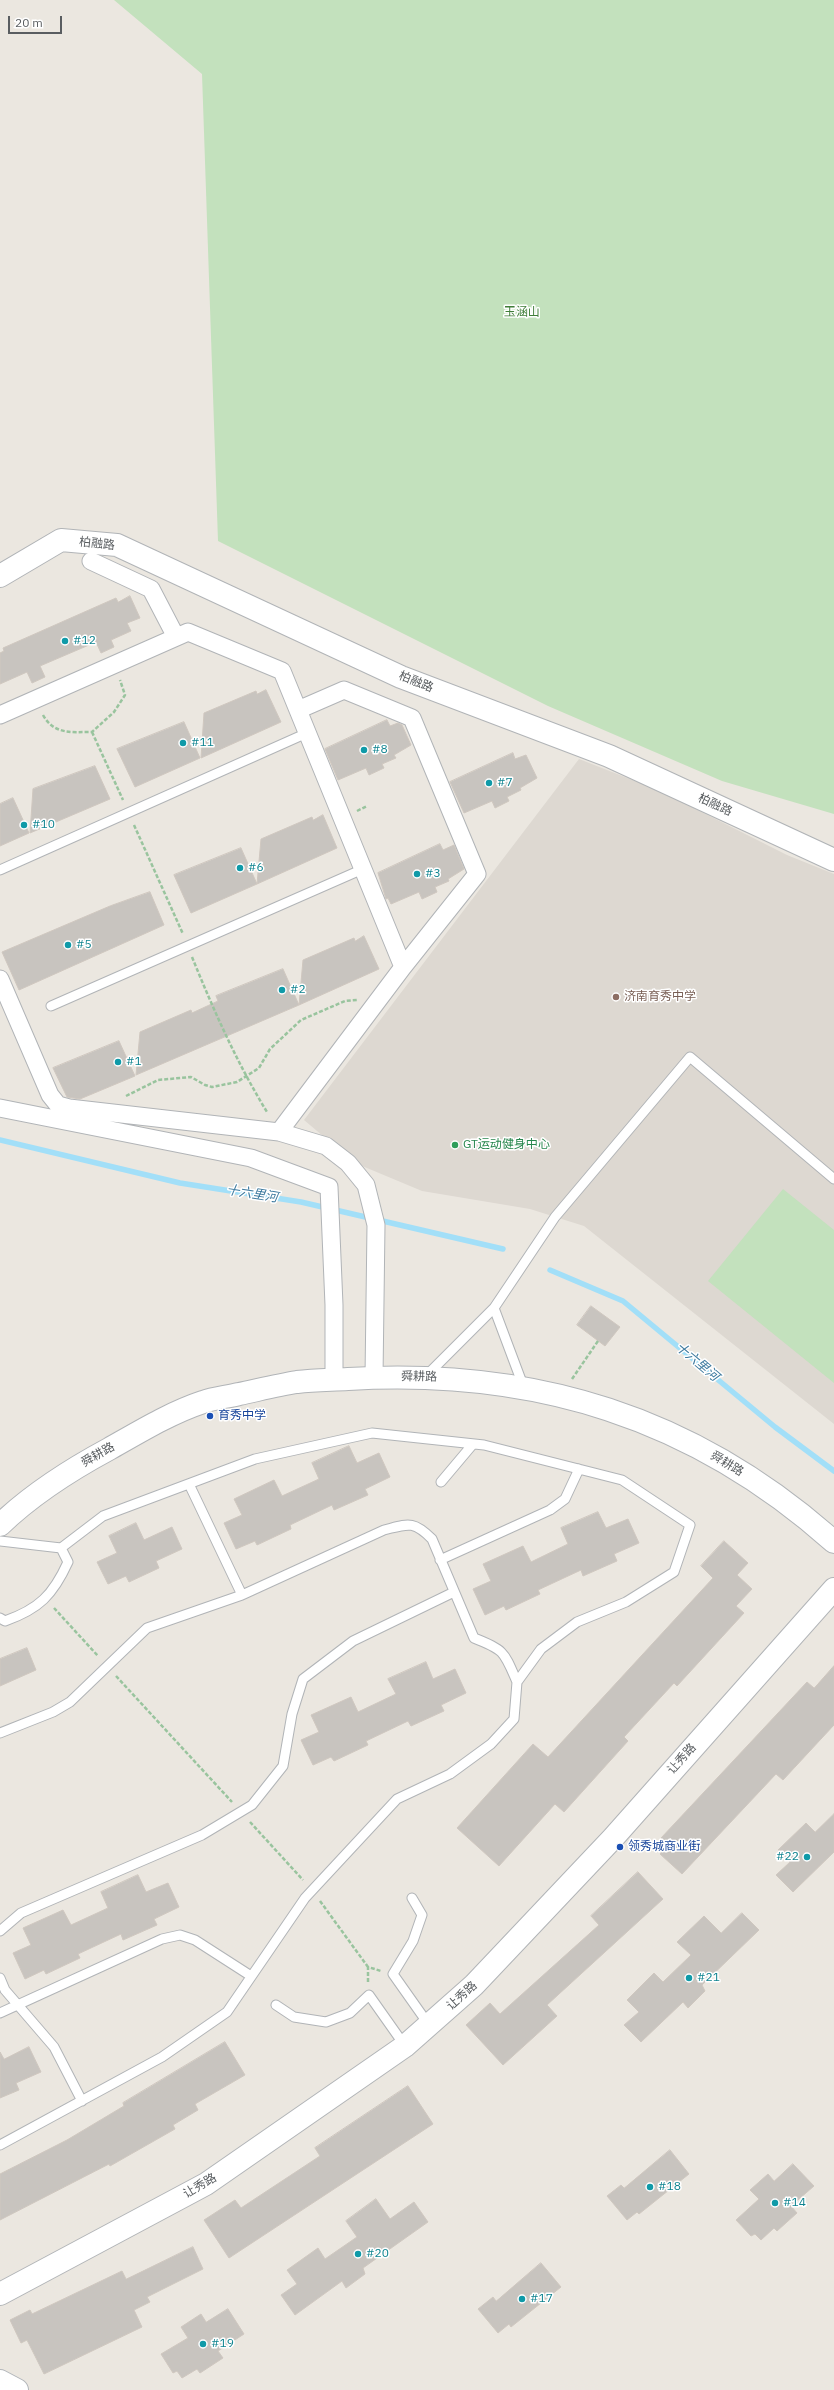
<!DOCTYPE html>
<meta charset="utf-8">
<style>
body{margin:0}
#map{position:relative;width:834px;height:2390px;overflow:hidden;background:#ebe7e0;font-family:"IBM Plex Sans",sans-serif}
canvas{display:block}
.scale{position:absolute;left:8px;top:16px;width:54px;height:18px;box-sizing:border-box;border:2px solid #595d60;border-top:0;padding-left:5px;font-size:12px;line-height:14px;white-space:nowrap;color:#595d60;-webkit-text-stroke:3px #fff;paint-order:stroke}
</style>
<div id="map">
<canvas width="834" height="2390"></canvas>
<div class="scale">20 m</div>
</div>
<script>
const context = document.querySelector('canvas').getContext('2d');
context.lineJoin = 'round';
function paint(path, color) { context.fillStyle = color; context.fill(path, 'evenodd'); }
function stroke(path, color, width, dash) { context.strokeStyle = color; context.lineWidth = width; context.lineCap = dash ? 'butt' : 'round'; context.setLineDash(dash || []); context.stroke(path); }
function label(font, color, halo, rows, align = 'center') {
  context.font = font + ' "IBM Plex Sans","Noto Sans SC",sans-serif'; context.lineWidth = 3; context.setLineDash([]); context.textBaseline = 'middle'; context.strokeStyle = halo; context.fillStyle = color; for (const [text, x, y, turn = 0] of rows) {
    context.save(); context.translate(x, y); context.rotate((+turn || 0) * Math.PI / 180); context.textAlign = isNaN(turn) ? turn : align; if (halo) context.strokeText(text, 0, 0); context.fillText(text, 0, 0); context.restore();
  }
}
const education = new Path2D(`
 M579 759 658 790 787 855 834 874V1424L584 1226 530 1209 422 1191 355 1163 304 1120Z`);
const green = new Path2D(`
 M114 0H834V814L722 781 548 706 218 541 202 74Z
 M783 1189 834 1230V1383L708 1281Z`);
const stream = new Path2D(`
 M0 1140 180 1183 301 1202 503 1249
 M550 1270 623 1301 775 1427 834 1471`);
const building = new Path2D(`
 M130 596 140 618 127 623 131 631 111 640 114 647 101 653 96 642 40 666 45 677 32 683 27 672 0 684V653L4 651 3 648 116 598 118 602Z
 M266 690 281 722 201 758 204 713 256 691 257 694Z
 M387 720 390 726 398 723 402 725 411 745 394 755 396 758 382 764 384 768 369 775 366 768 338 780 325 749Z
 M184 722 200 758 135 787 117 749Z
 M513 753 515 759 526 755 537 778 520 788 521 790 507 797 509 801 495 808 492 801 464 813 450 782Z
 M95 766 110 799 30 833 33 789Z
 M13 798 29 833 0 846V804Z
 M323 815 337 848 257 884 261 839 312 817 313 820Z
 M440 844 443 850 454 845 464 869 448 879 449 881 435 887 437 892 422 899 419 892 391 904 388 898 386 899 378 873Z
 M241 848 257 884 191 913 174 875Z
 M150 892 164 925 19 990 2 952 110 906Z
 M364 936 379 969 299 1005 303 960 354 938 355 941Z
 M283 969 299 1005 136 1075 140 1032 191 1010 192 1013 218 1001 216 996Z
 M119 1041 135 1076 80 1099 67 1097 53 1068Z
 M591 1306 620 1327 605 1346 577 1325Z
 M349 1446 357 1463 379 1453 390 1477 365 1489 368 1495 334 1510 332 1505 290 1525 291 1529 257 1545 255 1541 236 1549 224 1523 242 1515 234 1499 274 1480 282 1496 319 1479 312 1463Z
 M598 1512 606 1528 628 1519 639 1543 614 1554 617 1561 583 1576 581 1570 538 1590 540 1594 506 1610 504 1606 485 1615 473 1589 491 1581 483 1564 523 1546 531 1562 568 1544 561 1528Z
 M136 1523 144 1540 172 1527 182 1549 156 1561 159 1568 129 1582 126 1576 108 1584 97 1562 117 1553 109 1536Z
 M724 1541 748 1563 737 1575 752 1589 736 1606 744 1613 677 1686 674 1683 624 1737 628 1741 564 1812 555 1804 499 1866 457 1828 533 1744 548 1757 713 1578 701 1566Z
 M27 1648 36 1670 0 1686V1659Z
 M426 1662 433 1679 455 1669 466 1693 441 1705 444 1711 411 1726 408 1721 366 1741 368 1745 334 1761 331 1757 313 1765 301 1740 319 1732 311 1715 351 1697 358 1712 396 1694 388 1679Z
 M834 1666V1725L783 1780 776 1774 682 1874 660 1854 668 1845 661 1838 807 1682 814 1688Z
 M834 1814V1852L793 1892 776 1875 790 1862 778 1850 806 1823 815 1832Z
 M638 1872 663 1899 547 2005 557 2016 503 2065 466 2025 490 2003 500 2014 599 1925 591 1916Z
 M138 1875 146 1892 168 1883 179 1907 154 1919 157 1925 123 1940 121 1934 78 1954 80 1958 46 1974 44 1970 25 1979 13 1953 31 1945 23 1928 63 1910 71 1925 108 1908 101 1892Z
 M742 1913 759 1930 702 1985 705 1991 688 2008 683 2002 641 2042 624 2025 639 2012 627 2000 654 1973 663 1982 691 1955 677 1942 704 1916 721 1933Z
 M225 2042 245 2075 195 2104 198 2110 173 2125 175 2129 110 2166 109 2164 0 2220V2174L67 2140 124 2106 123 2103Z
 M29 2047 41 2072 16 2083 19 2090 0 2098V2052L4 2059Z
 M408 2086 433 2124 229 2258 204 2220 235 2200 241 2208 320 2156 315 2148Z
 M670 2150 689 2174 639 2214 637 2212 627 2220 607 2196 621 2185 624 2188Z
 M793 2164 814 2186 791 2206 797 2213 777 2231 774 2228 761 2240 755 2234 751 2236 736 2220 759 2199 750 2190 768 2174 774 2181Z
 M376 2199 390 2219 414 2202 428 2222 363 2268 365 2274 346 2288 342 2281 295 2315 281 2295 297 2284 287 2270 318 2248 325 2259 357 2237 346 2221Z
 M193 2247 203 2269 147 2297 150 2302 134 2310 142 2327 44 2374 27 2340 21 2343 10 2320 30 2310 32 2314 122 2271 126 2279Z
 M541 2263 561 2287 511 2327 509 2324 498 2333 478 2309 493 2297 496 2301Z
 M228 2309 244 2334 218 2351 223 2358 200 2373 197 2369 182 2378 177 2371 173 2373 161 2354 188 2338 181 2327 201 2314 206 2322Z`);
const path = new Path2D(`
 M43 715C54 735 72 732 92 732L114 712 125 695 120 680
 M92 732 123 800
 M357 811 367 806
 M134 825 183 934
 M192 957C214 1011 237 1063 267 1112
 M126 1096 158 1080 191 1077 205 1085 212 1087 237 1082 259 1068 270 1049 301 1020 345 1001 357 1000
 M572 1379 598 1341
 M54 1608 98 1656
 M116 1676 232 1802
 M250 1822 303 1880
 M320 1901 368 1967
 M368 1982V1967L381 1971`);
const service = new Path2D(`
 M0 870 307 733
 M51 1006 363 869
 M426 1376 494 1308
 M524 1388 494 1308 555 1217 690 1057 834 1179
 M441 1482 473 1444
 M189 1484 242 1595
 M0 1541 61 1548
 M440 1560 550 1510 565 1499 579 1469
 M0 1618 5 1621C39 1609 53 1595 68 1562L61 1548 103 1516 255 1459 372 1433 484 1445 622 1480 690 1525 674 1572 626 1602 577 1622 541 1649 517 1682 514 1719 491 1744 450 1774 397 1799 305 1898 227 2012 162 2057 0 2145
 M0 1733 53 1712 70 1702 147 1628 242 1595 384 1530C408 1524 413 1520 432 1539L474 1638C505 1650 504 1652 517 1682
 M412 1898 422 1915 413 1941 393 1974 429 2025
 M0 1931 21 1913 202 1835 252 1805 283 1766 292 1714 303 1679 353 1641 454 1592
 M0 1978 5 1990 54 2047 82 2101
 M276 2005 294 2017 326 2022 350 2013 369 1995 405 2046
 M0 2013 162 1939 180 1935 195 1940 251 1976`);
const minor = new Path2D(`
 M91 561 151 589 176 637
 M298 710 344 690 412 718 477 874 403 967
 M0 715 188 632 282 671 403 967 279 1132 326 1146 348 1163 366 1185 376 1225 374 1377
 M0 979 50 1095 58 1105 69 1108 279 1132
 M0 1108 251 1158 329 1187 334 1305V1380`);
const tertiary = new Path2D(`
 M0 576 61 540 117 545 401 677 609 756 834 860
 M0 1525C31 1495 70 1470 109 1449 139 1432 170 1413 203 1402 214 1398 227 1397 239 1394 258 1390 278 1385 297 1382 314 1380 331 1380 348 1379 534 1368 694 1417 834 1542
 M0 2294 206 2184 405 2046 474 1985 613 1838 834 1589`);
const secondary = new Path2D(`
 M0 2381 17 2390`);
const markers = [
 [65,641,4,"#0f9aa8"],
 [183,743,4,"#0f9aa8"],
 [364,750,4,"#0f9aa8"],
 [489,783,4,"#0f9aa8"],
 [24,825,4,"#0f9aa8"],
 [240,868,4,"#0f9aa8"],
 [417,874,4,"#0f9aa8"],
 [68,945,4,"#0f9aa8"],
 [282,990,4,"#0f9aa8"],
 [616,997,4,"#8d6e63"],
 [118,1062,4,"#0f9aa8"],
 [455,1145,4,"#2e9e5b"],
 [210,1416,4,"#1a4fb4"],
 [620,1847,4,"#1a4fb4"],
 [807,1857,4,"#0f9aa8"],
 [689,1978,4,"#0f9aa8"],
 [650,2187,4,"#0f9aa8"],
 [775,2203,4,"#0f9aa8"],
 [358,2254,4,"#0f9aa8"],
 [522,2299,4,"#0f9aa8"],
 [203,2344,4,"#0f9aa8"]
];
const parkNames = [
 ["玉涵山",522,313]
];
const streetNames = [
 ["柏融路",97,544,6],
 ["柏融路",416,682,22],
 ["柏融路",715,805,25],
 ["舜耕路",419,1377,1],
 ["舜耕路",98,1455,-30],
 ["舜耕路",727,1464,31],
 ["让秀路",682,1759,-48],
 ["让秀路",462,1996,-42],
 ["让秀路",200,2186,-31]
];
const cultureNames = [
 ["#12",73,641],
 ["#11",191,743],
 ["#8",372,750],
 ["#7",497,783],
 ["#10",32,825],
 ["#6",248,868],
 ["#3",425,874],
 ["#5",76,945],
 ["#2",290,990],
 ["#1",126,1062],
 ["#22",799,1857,"right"],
 ["#21",697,1978],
 ["#18",658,2187],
 ["#14",783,2203],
 ["#20",366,2254],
 ["#17",530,2299],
 ["#19",211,2344]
];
const educationNames = [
 ["济南育秀中学",624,997]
];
const leisureNames = [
 ["GT运动健身中心",463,1145]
];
const transitNames = [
 ["育秀中学",218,1416],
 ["领秀城商业街",628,1847]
];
const waterNames = [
 ["十六里河",252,1194,9],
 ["十六里河",697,1362,40]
];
paint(education, '#ddd8d1');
paint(green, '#c3e1bd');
stroke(stream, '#a2dff8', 5.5);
paint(building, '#c8c4bf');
stroke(building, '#cfc7bf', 1);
stroke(service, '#b1b4b7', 11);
stroke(minor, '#b1b4b7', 19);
stroke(tertiary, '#b1b4b7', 24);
stroke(secondary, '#b2b6ba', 24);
stroke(path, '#99c49e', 2.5, [4, 2]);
stroke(service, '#fff', 9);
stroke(minor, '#fff', 17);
stroke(tertiary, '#fff', 22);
stroke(secondary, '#fff', 22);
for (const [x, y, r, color] of markers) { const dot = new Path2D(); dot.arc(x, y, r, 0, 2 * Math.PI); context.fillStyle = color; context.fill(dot); stroke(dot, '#fff', 1.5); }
label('12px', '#407e39', '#fff', parkNames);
label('12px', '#595d60', '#fff', streetNames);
label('12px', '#0d838f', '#fff', cultureNames, 'left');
label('12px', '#785e54', '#fff', educationNames, 'left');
label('12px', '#27864d', '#fff', leisureNames, 'left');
label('12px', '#164399', '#fff', transitNames, 'left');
label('italic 13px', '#407ca0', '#fff', waterNames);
</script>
